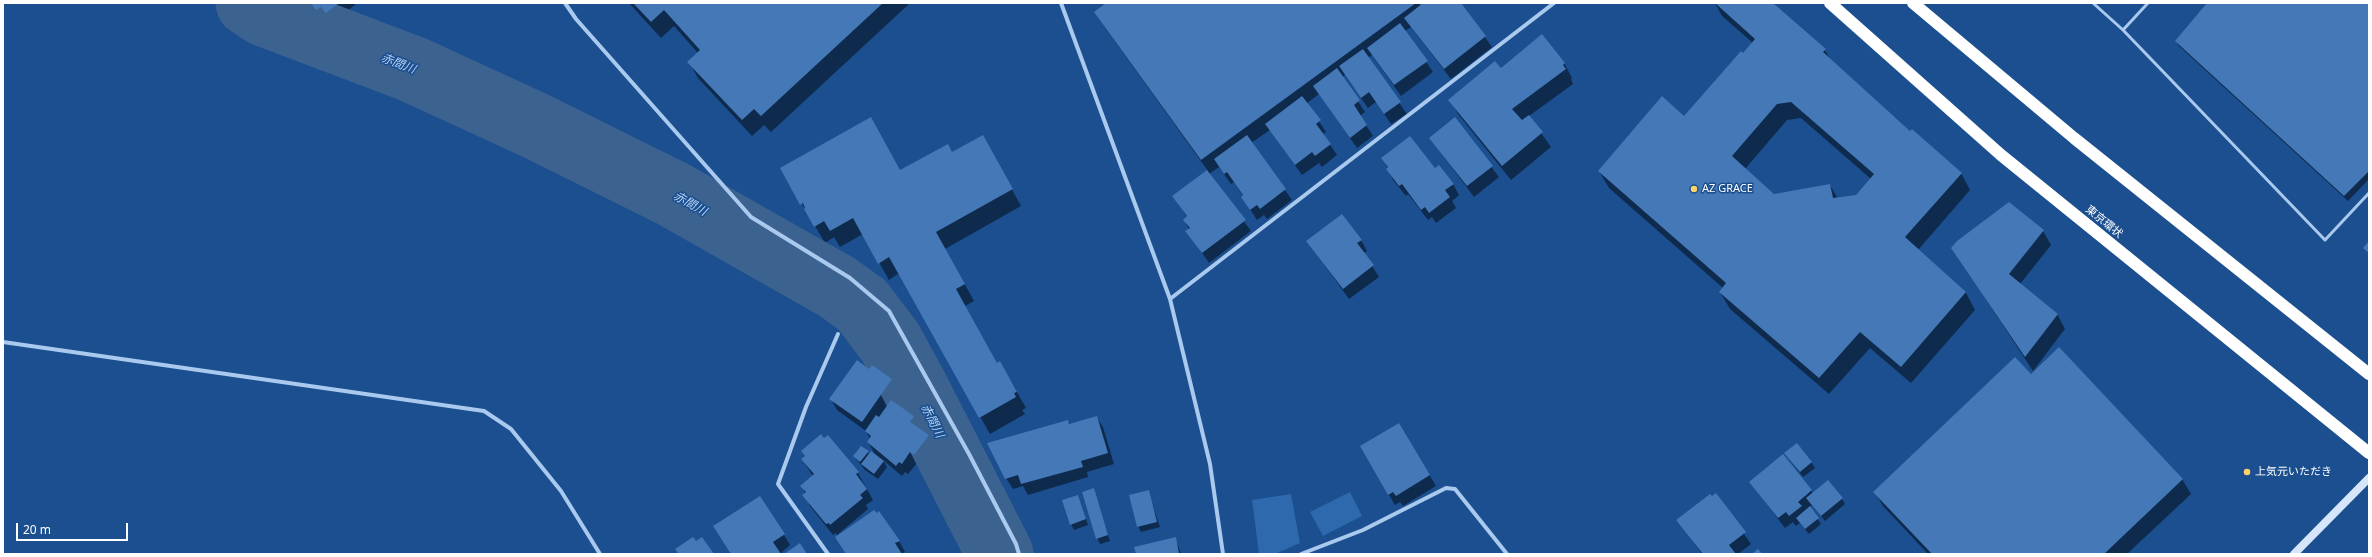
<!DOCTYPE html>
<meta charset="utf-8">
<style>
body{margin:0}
#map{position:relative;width:2372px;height:557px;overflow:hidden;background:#1b4f8f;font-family:"Noto Sans",sans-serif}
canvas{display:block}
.frame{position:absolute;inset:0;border:4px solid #fff;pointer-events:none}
.scale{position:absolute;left:16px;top:523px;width:112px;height:18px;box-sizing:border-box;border:2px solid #fff;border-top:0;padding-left:5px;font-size:12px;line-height:14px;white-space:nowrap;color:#fff;-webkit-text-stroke:3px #1b4f8f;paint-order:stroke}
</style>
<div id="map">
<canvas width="2372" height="557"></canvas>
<div class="frame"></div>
<div class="scale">20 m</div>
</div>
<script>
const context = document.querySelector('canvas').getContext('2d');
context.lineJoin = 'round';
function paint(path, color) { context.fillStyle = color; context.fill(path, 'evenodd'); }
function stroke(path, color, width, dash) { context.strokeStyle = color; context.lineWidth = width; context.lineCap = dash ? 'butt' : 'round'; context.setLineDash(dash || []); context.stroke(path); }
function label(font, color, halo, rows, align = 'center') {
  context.font = font + ' "Noto Sans","Noto Sans JP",sans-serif'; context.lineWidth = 3; context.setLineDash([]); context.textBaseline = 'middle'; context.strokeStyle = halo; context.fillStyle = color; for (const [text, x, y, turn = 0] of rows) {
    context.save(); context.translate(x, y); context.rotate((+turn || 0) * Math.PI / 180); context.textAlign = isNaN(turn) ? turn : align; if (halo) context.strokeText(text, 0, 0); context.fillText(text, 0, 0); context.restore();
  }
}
const green = new Path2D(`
 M1350 492 1362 516 1323 536 1310 512Z
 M1291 494 1300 543 1275 554H1259L1252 500Z`);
const shadow = new Path2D(`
 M310 3H357L333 23 328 17 323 21Z
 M629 3H910L771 132 764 125 752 136 698 78 689 62 698 53 674 26 661 38Z
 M1108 3H1419L1421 6 1422 3H1460L1492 47 1451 79 1411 27 1405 31 1433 72 1401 96 1372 55 1368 58 1407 114 1391 124 1376 102 1368 108 1345 75 1342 77 1365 112 1360 116 1373 136 1357 148 1319 94 1307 103 1326 132 1323 134 1337 155 1322 167 1319 163 1302 175 1270 130 1251 143 1292 200 1267 219 1264 215 1257 220 1242 197 1243 196 1234 182 1231 184 1219 167 1209 174 1251 231 1209 263 1187 231 1189 229 1184 220 1187 217 1174 197 1208 171 1104 26 1095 12Z
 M1715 3H1772L1825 50 1831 61 1911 132 1961 173 1970 190 1918 250 1966 293 1975 310 1911 383 1870 348 1829 394 1730 309 1720 292 1723 288 1609 188 1599 171 1684 117 1753 43 1722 16ZM1801 118 1871 179 1857 196 1838 199 1830 185 1774 195 1745 169 1787 120Z
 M2209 3H2369V179L2348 201 2179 46 2176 41Z
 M1564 63 1572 78 1571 79 1573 84 1529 116 1551 147 1511 180 1458 114 1450 100 1500 69Z
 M1455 119 1499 177 1474 197 1430 138Z
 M992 153 1021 206 945 249 974 301 965 306 997 364 1000 362 1026 408 1022 410 1025 414 990 434 899 273 889 280 863 234 840 247 834 237 825 243 781 168 900 172 952 154Z
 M1383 158 1434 169 1453 184 1459 195 1452 201 1456 208 1436 223 1432 217 1428 220 1408 194 1406 196 1393 180Z
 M2043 231 2051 245 2020 284 2057 314 2065 329 2033 371 1952 248Z
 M1361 240 1367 251 1364 253 1379 277 1349 299 1307 241Z
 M873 366 891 380 898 391 890 401 913 417 919 429 928 435 934 446 920 465 917 463 908 474 905 472 902 476 883 460 887 467 878 479 865 470 854 456 868 452 869 455 876 456 868 442 870 439 866 431 837 410 831 399 870 371Z
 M1096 417 1103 427 1114 464 1087 472 1088 477 1028 495 1023 486 1013 489 1006 478 1067 421 1070 424Z
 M1399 424 1436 486 1403 506 1400 502 1395 505 1361 447Z
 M828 436 858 473 873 500 866 505 868 509 837 535 836 533 833 535 810 506 802 486 813 476 802 459 805 457 802 451Z
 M1785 453 1811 462 1815 468 1803 477Z
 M2182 479 2191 494 2127 554H1928L1883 506 1875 492Z
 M1750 482 1811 490 1813 494 1842 499 1845 504 1825 521 1812 505 1810 507 1821 524 1809 534 1800 523 1796 526 1793 522 1785 528Z
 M1093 490 1110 541 1100 544 1097 538Z
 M1148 491 1160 527 1141 532 1138 526Z
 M1716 494 1751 544 1738 554H1702L1678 520Z
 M1078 496 1088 525 1074 530 1071 524Z
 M784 535 790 545 780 554H731Z
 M1175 538 1181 554H1137Z
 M899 541 905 552 901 554H846Z`);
const river = new Path2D(`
 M249 3 264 13 412 69 534 125 673 194 837 287 862 305 890 342 913 384 1000 554`);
const building = new Path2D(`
 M311 3H339L326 13 321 7 316 10Z
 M633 3H883L761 116 754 109 742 120 687 62 700 50 664 10 651 22Z
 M1106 3H1416L1201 160 1094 12Z
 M1423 3H1461L1486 36 1444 69 1404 18Z
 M1715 3H1773L1826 49 1823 52 1910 131 1912 129 1962 173 1905 237 1966 292 1901 367 1860 332 1819 378 1719 292 1726 283 1598 171 1662 96 1684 116 1741 51 1743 53 1755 39ZM1791 102 1874 174 1856 195 1833 198 1830 184 1774 194 1732 156 1777 104Z
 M2207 3H2369V171L2344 196 2175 41Z
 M1400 23 1428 61 1394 85 1367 48Z
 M1542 34 1565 63 1563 65 1566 69 1512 109 1522 120 1529 115 1543 132 1502 166 1448 100 1495 61 1501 68Z
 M1363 49 1401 102 1384 114 1369 92 1361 98 1339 66Z
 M1337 68 1360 100 1354 105 1367 125 1350 138 1313 86Z
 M1302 96 1321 120 1316 124 1331 144 1315 156 1312 152 1295 165 1265 124Z
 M871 117 900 170 948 144 952 152 983 135 1013 189 936 232 965 284 956 289 997 363 1000 361 1017 392 1014 393 1016 397 979 418 889 257 878 264 853 218 830 231 824 221 814 227 804 209 805 208 803 203 800 205 780 168Z
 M1455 117 1493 166 1467 186 1429 138Z
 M1247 135 1286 189 1260 209 1257 205 1250 210 1241 197 1243 195 1227 172 1224 174 1214 159Z
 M1410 136 1435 168 1439 165 1454 184 1445 190 1450 197 1429 213 1425 207 1421 210 1402 184 1399 186 1386 169 1388 167 1381 158Z
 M1207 170 1246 220 1202 253 1185 231 1190 228 1183 220 1187 216 1172 196Z
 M2009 202 2044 230 2009 274 2058 314 2025 357 1951 248 1957 241Z
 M1342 214 1362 240 1357 243 1374 265 1343 289 1306 241Z
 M2369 241V253L2363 248Z
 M2059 347 2183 479 2104 554H1932L1873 492 2015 357 2031 374Z
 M857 360 869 369 872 365 892 379 862 422 829 399Z
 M891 400 914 416 910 422 929 435 914 455 910 452 902 464 899 462 896 466 867 442 871 436 865 431 876 415 879 417Z
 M1097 416 1108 453 1081 461 1083 467 1021 484 1018 475 1005 479 987 443 1068 420 1069 424Z
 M1399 423 1430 475 1396 496 1393 492 1388 495 1360 446Z
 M821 434 824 438 828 435 859 472 856 474 867 489 860 495 863 498 830 525 829 523 826 524 802 495 806 492 800 486 814 474 801 459 805 456 801 451Z
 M1797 443 1812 462 1800 472 1784 453Z
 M861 446 869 451 860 462 853 456Z
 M871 451 884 461 874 474 861 464Z
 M1783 454 1812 490 1798 502 1802 506 1789 516 1786 512 1778 518 1749 482Z
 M1828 480 1843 498 1821 516 1806 498Z
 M1094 488 1108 535 1096 539 1082 492Z
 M1149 490 1157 522 1137 527 1129 495Z
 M1716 493 1746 532 1729 545 1736 554H1703L1676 520 1710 494 1712 496Z
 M1078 495 1086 519 1070 525 1062 500Z
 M760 496 785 534 773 542 781 554H731L713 526Z
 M1810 506 1819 518 1805 529 1796 518Z
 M874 510 877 513 879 511 900 541 895 543 902 554H846L835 537Z
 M693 537 696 541 702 537 714 554H676L678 553 675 549Z
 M1176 537 1179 554H1136L1134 547Z
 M800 543 807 554H784Z
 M1758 549 1762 554H1752Z`);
const lane = new Path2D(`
 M2093 3 2123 30 2325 240 2369 193
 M2123 30 2148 3`);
const street = new Path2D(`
 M565 3 576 19 751 217 850 278 889 311 969 454 1016 544 1019 554
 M1061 3 1170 299 1210 464 1223 554
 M1170 299 1554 3
 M3 342 484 411 511 429 561 491 600 554
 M828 554 778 484 806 407 838 334
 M1301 554 1363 530 1446 488 1455 489 1507 554`);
const secondary = new Path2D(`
 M2294 554 2369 478`);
const highway = new Path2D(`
 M1830 3 2001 155 2369 453
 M1913 3 2074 138 2369 374`);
const markers = [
 [1694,189,4,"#ffd166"],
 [2247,472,4,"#ffd166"]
];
const poiNames = [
 ["AZ GRACE",1702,189],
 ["上気元いただき",2255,472]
];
const streetNames = [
 ["東京環状",2104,222,39]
];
const waterNames = [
 ["赤間川",398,64,21],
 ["赤間川",690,204,29],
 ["赤間川",932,421,63]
];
paint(green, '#2e69ad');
paint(shadow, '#0007');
stroke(river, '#3c6290', 67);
paint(building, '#4478b7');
stroke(lane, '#a9c9ee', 3);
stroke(street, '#a9c9ee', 4);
stroke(secondary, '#d6e6fa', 8);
stroke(highway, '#fff', 12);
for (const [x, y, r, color] of markers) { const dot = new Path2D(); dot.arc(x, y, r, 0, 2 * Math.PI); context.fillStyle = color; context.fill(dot); stroke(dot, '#1b4f8f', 1.5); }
label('11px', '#fff', '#1b4f8f', poiNames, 'left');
label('11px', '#fff', '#1b4f8f', streetNames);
label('italic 12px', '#b5d3f5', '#1b4f8f', waterNames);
</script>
